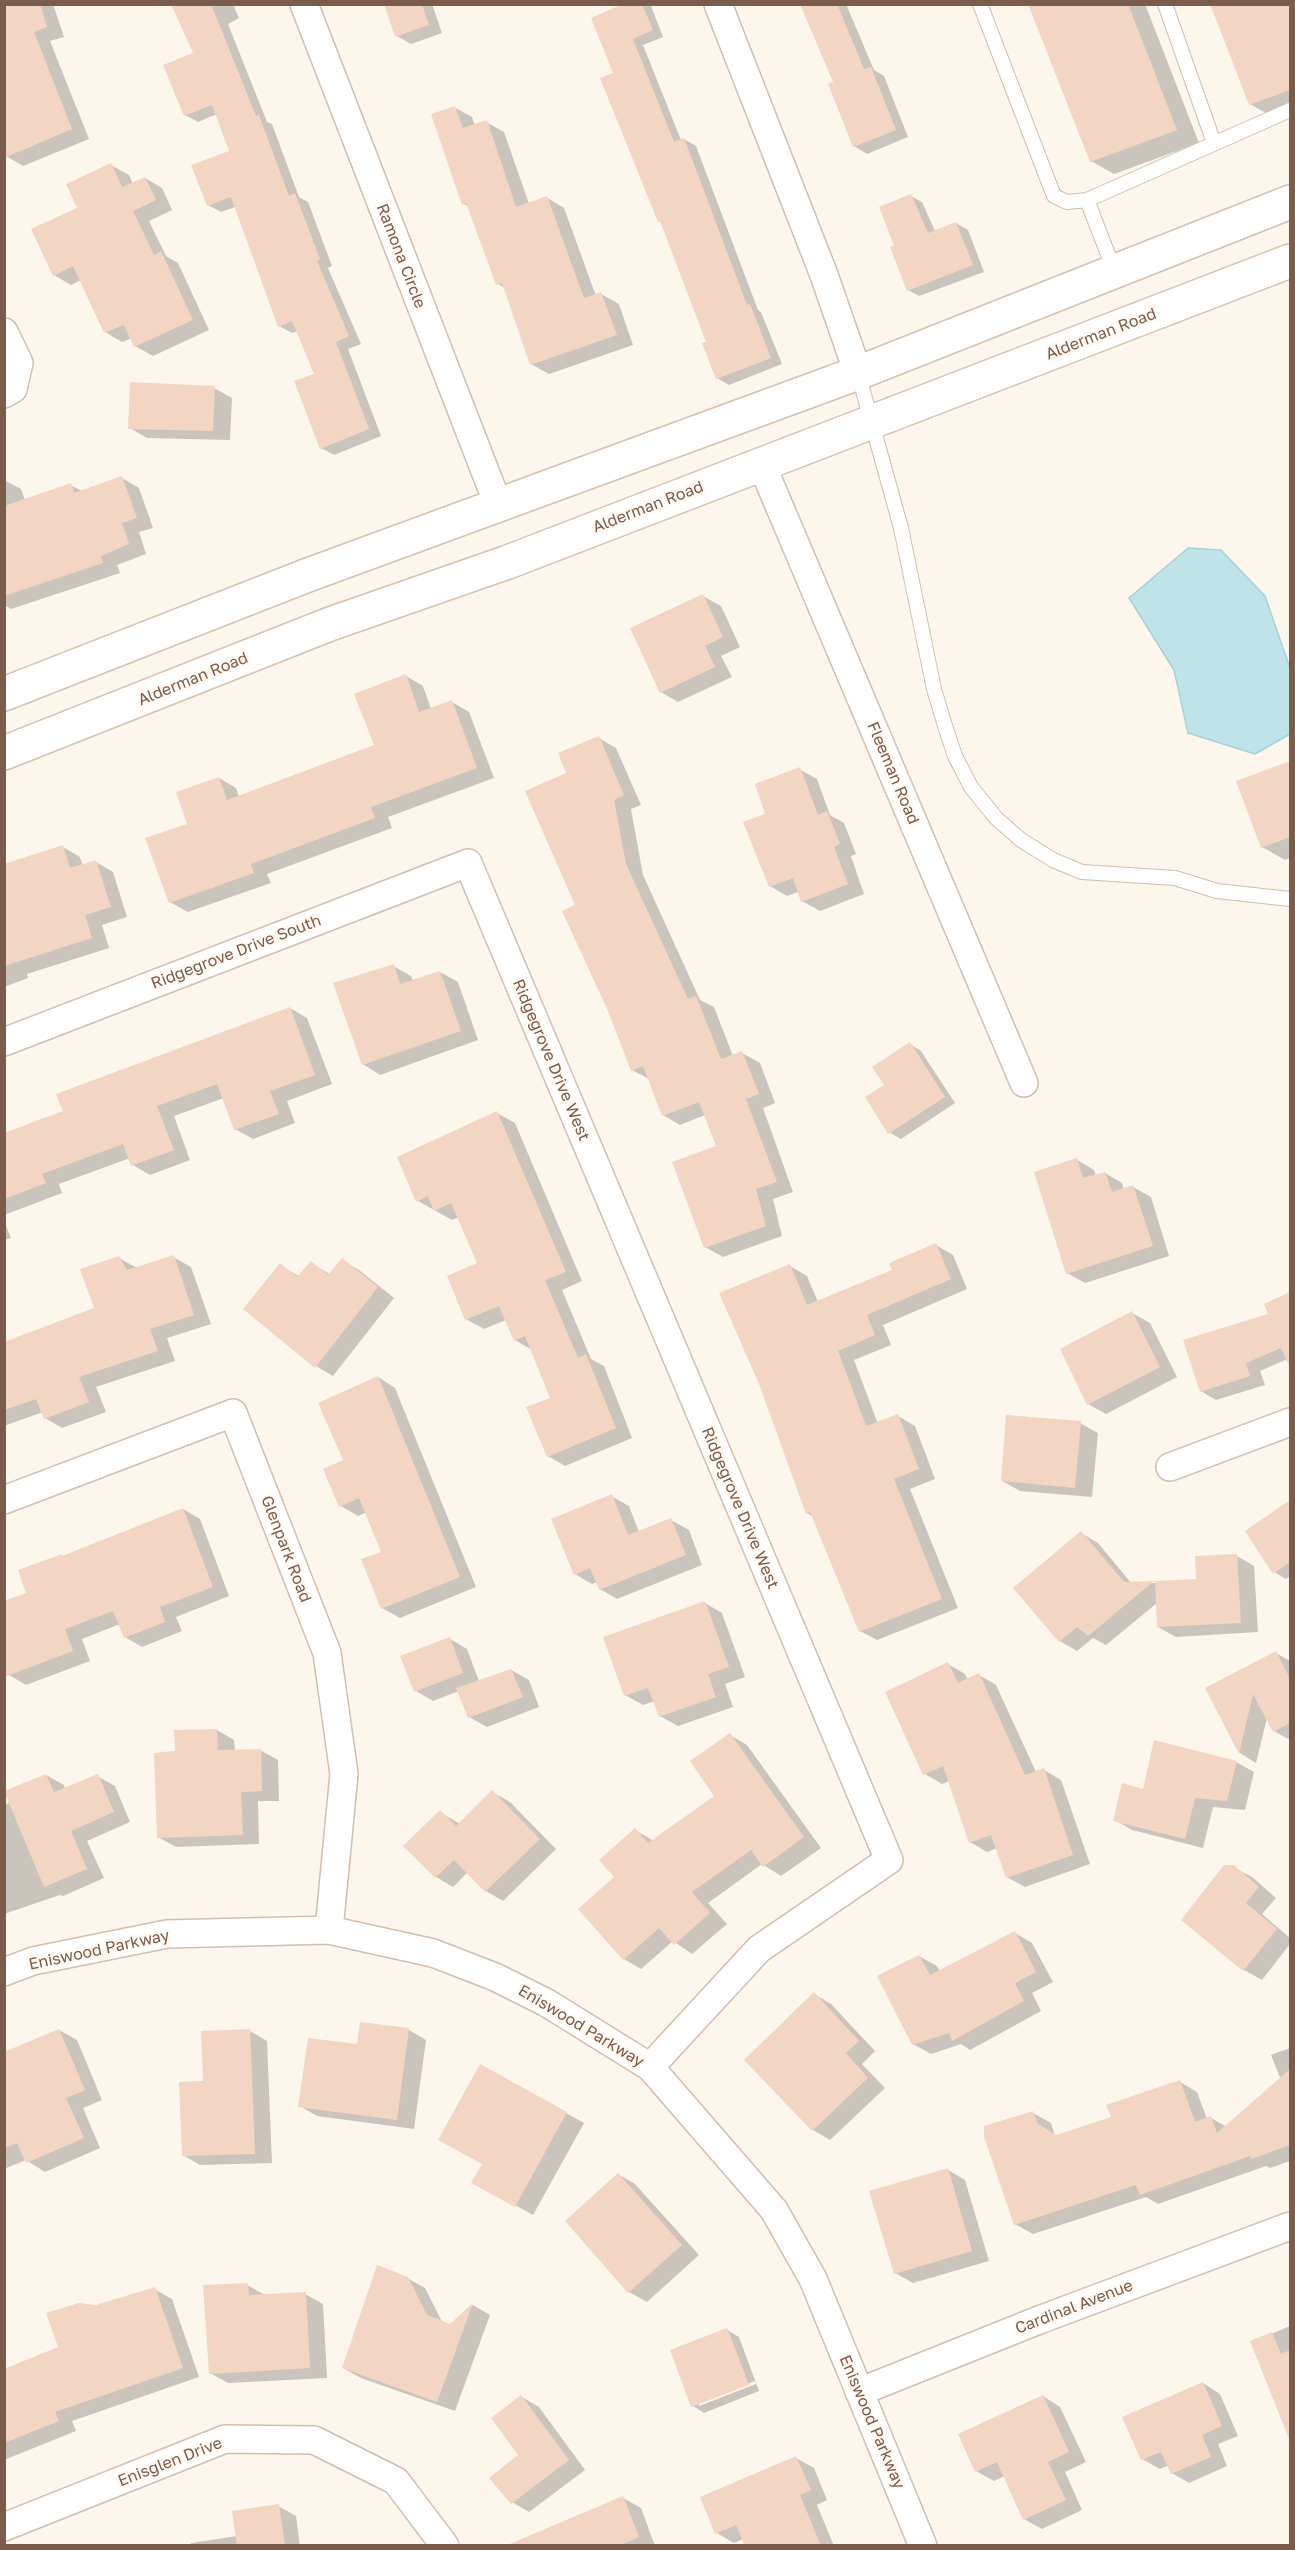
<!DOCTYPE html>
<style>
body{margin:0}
#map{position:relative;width:1295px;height:2550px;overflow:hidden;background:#fdf6ec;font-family:"Golos Text",sans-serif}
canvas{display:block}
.frame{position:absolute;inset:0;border:6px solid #7a5c4d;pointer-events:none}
</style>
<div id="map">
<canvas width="1295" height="2550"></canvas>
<div class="frame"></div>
</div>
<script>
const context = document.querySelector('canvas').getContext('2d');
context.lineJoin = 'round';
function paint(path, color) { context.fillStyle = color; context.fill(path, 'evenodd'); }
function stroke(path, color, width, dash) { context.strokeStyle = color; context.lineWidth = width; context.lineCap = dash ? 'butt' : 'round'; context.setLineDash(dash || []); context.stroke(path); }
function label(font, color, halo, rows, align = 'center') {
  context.font = font + ' "Golos Text",sans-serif'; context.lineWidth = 6; context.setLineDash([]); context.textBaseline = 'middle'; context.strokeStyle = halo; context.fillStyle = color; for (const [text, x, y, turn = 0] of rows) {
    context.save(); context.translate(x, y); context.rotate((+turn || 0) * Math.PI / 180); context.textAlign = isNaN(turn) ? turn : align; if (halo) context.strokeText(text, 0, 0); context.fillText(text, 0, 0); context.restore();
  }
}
const water = new Path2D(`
 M1188 548 1221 550 1265 596 1290 668V734L1255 754 1188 733 1174 670 1129 598Z`);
const shadow = new Path2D(`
 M4 4H53L64 37 50 41 89 139 23 166 6 156Z
 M173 4H233L239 18 228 24 267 122 272 124 299 197 308 202 332 266 328 268 361 344 348 349 381 436 334 455 321 448 316 374 298 331 292 333 279 326 235 207 221 212 208 205 231 152 217 114 198 122 185 115 195 54Z
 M385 4H432L442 33 411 44 397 36Z
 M627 4 651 6 663 37 643 45 681 140 684 139 696 146 758 310 761 312 782 364 729 385 717 378 708 342 663 223 659 221 615 74Z
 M801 4H846L874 70 884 76 908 137 867 154 854 146 835 82Z
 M1030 4H1145L1199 143 1114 174 1091 161Z
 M1211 4H1290V111L1273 117 1250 104Z
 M454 107 472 117 475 126 486 122 504 132 529 204 546 197 564 208 596 296 601 294 619 304 633 345 549 374 531 364 505 288 498 284 469 207 464 204Z
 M111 165 129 175 133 184 145 178 162 188 172 210 149 221 166 256 178 263 209 330 153 356 135 346 132 338 122 342 105 332 81 280 71 285 54 275 79 208Z
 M911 196 922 202 935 231 956 223 968 230 984 272 919 296 908 290 896 246Z
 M214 388 232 398 230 440 147 438 130 428Z
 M122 478 139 488 153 528 139 532 146 554 117 565 120 573 11 609 4 605V480L21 489 25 500 70 485 82 491Z
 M703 596 721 606 740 647 721 656 732 677 678 702 661 692Z
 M406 676 423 686 431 709 452 702 469 712 494 778 388 817 392 828 267 874 271 883 188 912 170 902 189 825 219 778 236 788 239 797 376 746Z
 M599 738 616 748 641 805 631 809 643 875 700 1000 714 1007 733 1056 742 1053 760 1063 775 1103 763 1108 793 1192 773 1199 782 1236 723 1257 705 1247 717 1147 705 1115 680 1125 663 1115 649 1079 632 1070 577 906 568 774Z
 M1290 763V858L1285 860 1262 847 1238 782Z
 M799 769 817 779 830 815 844 823 856 854 851 856 864 894 820 911 802 901 798 892 787 896 770 886 767 815Z
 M63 847 80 857 83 866 96 862 113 872 127 917 102 925 109 948 27 974 28 978 4 987V866Z
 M393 966 411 976 413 981 440 972 458 982 478 1040 380 1075 363 1064Z
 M290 1008 307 1018 332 1084 287 1101 295 1123 253 1139 235 1129 224 1098 174 1116 190 1160 150 1175 133 1165 130 1158 59 1184 62 1193 4 1215V1135L65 1112Z
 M910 1044 921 1051 955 1103 901 1139 889 1132 886 1085Z
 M497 1113 515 1123 582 1281 562 1290 591 1359 604 1366 632 1438 565 1466 548 1456 552 1399 532 1350 515 1340 506 1320 484 1329 466 1319 479 1264 459 1217 452 1220 418 1201Z
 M1077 1160 1094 1170 1096 1176 1105 1173 1122 1183 1124 1190 1133 1187 1151 1197 1169 1256 1085 1283 1067 1273Z
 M4 1221 11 1238 4 1240Z
 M936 1245 953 1255 967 1289 883 1325 891 1345 854 1360 878 1424 898 1416 915 1426 935 1479 910 1489 958 1608 877 1640 860 1631 814 1517 807 1513 790 1266 807 1276 818 1302 894 1271Z
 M173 1257 191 1267 211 1324 167 1338 175 1361 96 1387 106 1412 62 1428 45 1418 43 1412 4 1426V1344L96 1309 119 1258 137 1268Z
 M342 1260 359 1270 394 1298 333 1376 316 1366 280 1265 300 1277 311 1263 331 1275Z
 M1290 1294V1358L1260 1371 1265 1385 1216 1400 1201 1391 1270 1315 1266 1305Z
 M1132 1313 1150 1323 1177 1377 1106 1414 1088 1404Z
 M378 1377 395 1388 476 1587 400 1618 382 1608 383 1552 367 1512 358 1516 341 1506 325 1470 345 1461Z
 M1080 1423 1098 1433 1092 1497 1020 1491 1002 1481Z
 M611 1496 629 1506 639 1532 671 1520 689 1530 702 1565 617 1599 600 1589 597 1582 592 1584 575 1574Z
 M1290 1501V1576L1286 1579 1274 1572 1247 1532Z
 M183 1509 200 1519 229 1596 176 1617 182 1631 142 1647 125 1637 120 1624 82 1639 90 1661 26 1685 9 1675 28 1594 61 1555 64 1557Z
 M1081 1533 1098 1543 1132 1584 1198 1581 1237 1556 1254 1566 1258 1632 1176 1637 1158 1627 1157 1603 1106 1645 1093 1638 1077 1651 1060 1641Z
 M705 1603 722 1613 745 1677 725 1684 733 1707 678 1726 660 1716 655 1701 643 1705 625 1695Z
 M450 1639 467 1649 479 1681 511 1670 529 1680 539 1707 487 1727 469 1717 459 1691 433 1701 416 1691Z
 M1276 1653 1290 1661V1740L1274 1731 1267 1718 1256 1763 1240 1753 1207 1689Z
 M948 1664 965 1674 968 1680 979 1675 996 1685 1036 1772 1044 1770 1061 1780 1090 1864 1025 1887 1007 1877 997 1848 987 1852 970 1842 949 1781 942 1784 925 1774Z
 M217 1730 234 1740 235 1751 260 1750 278 1760 279 1801H258L259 1844 176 1847 158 1837 177 1753Z
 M730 1735 747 1745 821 1848 781 1876 762 1864 708 1903 727 1924 692 1954 673 1941 641 1969 624 1959 616 1877 635 1830 654 1841 716 1796Z
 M1236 1762 1254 1772 1245 1810 1213 1807 1203 1848 1132 1830 1115 1820Z
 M46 1775 64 1785 65 1789 97 1776 115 1786 130 1822 87 1841 104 1878 63 1896 60 1895 4 1914V1806Z
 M492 1792 510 1802 556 1849 503 1901 486 1891 468 1872 453 1887 436 1877 440 1812 460 1824Z
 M1233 1867 1252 1877 1276 1898 1262 1914 1290 1938V1944L1262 1980 1244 1970 1183 1920Z
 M1015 1933 1032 1943 1053 1982 1032 1993 1041 2011 970 2050 961 2044 931 2054 913 2044 919 1956 937 1966 940 1972Z
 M814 1994 831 2004 875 2051 862 2064 885 2088 830 2140 813 2130Z
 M59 2030 77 2040 102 2100 83 2108 100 2148 45 2172 26 2160 4 2169V2054Z
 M409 2030 426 2040 414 2129 317 2116 300 2106 358 2046Z
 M250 2031 267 2041 272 2163 200 2165 183 2155 205 2082Z
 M1290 2048V2161L1270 2168 1266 2166 1158 2204 1146 2197 1033 2234 1015 2224 1033 2113 1051 2123 1055 2136 1113 2118 1180 2082 1197 2092 1207 2119 1211 2118 1227 2127 1281 2080 1271 2055Z
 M480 2066 584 2123 533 2215 491 2192 484 2164Z
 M948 2170 965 2180 989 2261 913 2283 895 2273Z
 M618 2174 635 2184 699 2255 647 2302 629 2292 567 2221Z
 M407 2278 425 2288 442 2322 451 2326 473 2305 490 2315 455 2411 361 2378 343 2368Z
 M247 2285 265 2295 305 2294 323 2304 327 2378 228 2383 210 2373Z
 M154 2289 172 2299 199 2377 72 2421 76 2431 4 2460V2370L60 2348 96 2307Z
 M1290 2326V2412L1277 2404 1252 2342Z
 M727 2330 739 2337 759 2391 704 2413 693 2406ZM755 2381 756 2384 699 2406V2403Z
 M1203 2383 1220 2394 1238 2436 1218 2444 1227 2466 1189 2483 1172 2473 1169 2465 1160 2469 1142 2459Z
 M1043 2396 1060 2407 1086 2462 1065 2472 1082 2510 1042 2529 1024 2519 1005 2476 994 2481 976 2471Z
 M522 2397 539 2407 585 2470 529 2512 512 2502 520 2456Z
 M796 2458 814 2468 827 2500 817 2505 834 2546H746L743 2539 734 2543 717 2533Z
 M623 2498 641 2508 655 2546H527Z
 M278 2506 296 2516 300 2546H191V2543L237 2536Z`);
const building = new Path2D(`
 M4 4H40L47 27 34 32 72 129 4 158Z
 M171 4H211L256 116 259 115 289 196 295 193 320 259 317 261 349 336 336 342 369 429 320 449 294 381 314 374 292 321 278 327 231 197 207 206 191 165 229 151 212 105 184 116 163 65 193 53Z
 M384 4H422L429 25 395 37Z
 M623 4H642L653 30 633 39 674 142 684 138 747 305 750 304 771 358 716 379 702 343 706 342 660 221 658 222 600 78 613 73 591 18Z
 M800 4H837L864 69 871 67 896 130 853 147 828 84 833 82Z
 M1028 4H1128L1177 130 1090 162Z
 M1210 4H1290V90L1249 105Z
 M455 106 463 128 487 120 516 207 547 196 584 298 601 292 617 335 530 365 502 283 496 285 466 203 462 205 431 114Z
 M111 163 122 187 145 177 156 200 133 211 154 255 161 251 193 320 134 347 124 325 104 333 73 266 53 276 31 229 77 208 66 184Z
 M911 194 928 233 956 222 973 265 907 291 890 247 894 245 879 207Z
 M130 382 215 386 213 431 128 429Z
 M122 476 137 518 122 523 129 544 101 556 103 563 4 596V506L71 483 74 493Z
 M703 594 723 637 705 646 715 667 660 693 630 628Z
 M406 674 419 712 452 700 477 768 371 807 375 818 251 864 254 873 169 903 145 838 187 824 176 792 219 777 227 800 374 745 354 694Z
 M599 736 624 795 614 800 626 864 688 999 696 996 721 1059 742 1051 759 1094 746 1099 777 1182 756 1189 766 1226 704 1248 672 1162 716 1146 699 1102 662 1116 643 1066 631 1071 608 1011 562 911 575 905 525 791 566 773 558 753Z
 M1290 761V837L1261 848 1236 781Z
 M800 767 818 815 827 811 840 844 834 847 848 884 801 902 793 878 769 887 743 822 765 814 755 784Z
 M63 845 70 868 96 860 111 907 85 915 92 938 4 966V864Z
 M394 964 400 984 440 971 461 1031 362 1065 333 983Z
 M290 1007 315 1075 270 1091 279 1114 234 1130 217 1084 157 1106 174 1150 131 1166 123 1144 42 1174 46 1183 4 1199V1133L63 1111 56 1094Z
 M910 1042 945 1097 888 1134 865 1097 884 1085 872 1067Z
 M497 1111 566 1272 545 1280 578 1358 586 1354 616 1428 547 1457 526 1407 550 1398 525 1336 514 1341 499 1306 465 1320 447 1276 477 1263 451 1203 434 1211 428 1196 416 1202 397 1157Z
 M1077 1158 1083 1178 1105 1172 1112 1192 1133 1185 1153 1246 1066 1274 1034 1172Z
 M936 1243 951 1279 867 1315 875 1335 838 1351 866 1426 898 1414 919 1469 894 1479 942 1599 859 1632 810 1512 806 1514 759 1384 719 1293 790 1264 807 1305 892 1270 889 1263Z
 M174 1255 194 1315 150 1329 158 1351 79 1377 89 1402 44 1419 36 1399 4 1410V1342L94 1308 80 1269 119 1256 127 1270Z
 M342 1258 378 1287 315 1368 243 1309 280 1263 297 1277 311 1261 328 1275Z
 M1290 1292V1368L1281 1348 1246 1363 1250 1376 1200 1392 1183 1340 1268 1314 1264 1304Z
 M1132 1311 1160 1367 1087 1405 1060 1349Z
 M378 1376 460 1577 381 1609 361 1559 381 1552 359 1498 339 1507 323 1469 343 1460 318 1403Z
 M1006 1415 1081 1421 1075 1488 1001 1481Z
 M612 1494 628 1535 671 1518 686 1555 599 1590 590 1568 574 1575 551 1519Z
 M1290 1500V1562L1273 1574 1245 1531Z
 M183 1508 213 1587 160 1607 165 1622 124 1638 113 1611 65 1629 73 1651 4 1677V1601L26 1593 18 1570 62 1554V1556Z
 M1081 1531 1124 1582 1154 1581 1088 1636 1077 1627 1059 1642 1013 1588Z
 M1237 1554 1241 1623 1157 1627 1155 1581 1196 1579 1195 1556Z
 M705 1601 729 1667 708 1674 716 1697 659 1717 648 1688 624 1696 603 1637Z
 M450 1637 463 1673 414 1692 400 1656Z
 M1276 1651 1290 1679V1723L1273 1732 1253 1694 1239 1754 1205 1688Z
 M948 1662 958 1683 979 1673 1025 1775 1044 1768 1073 1855 1006 1878 991 1835 969 1843 943 1766 923 1775 885 1692Z
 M511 1669 523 1697 468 1718 456 1688Z
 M217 1729 218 1750 261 1749 262 1791 241 1792 243 1835 157 1838 154 1753 175 1751 174 1730Z
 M730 1733 804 1837 763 1867 751 1850 692 1892 710 1913 674 1945 659 1928 623 1960 578 1909 614 1877 599 1860 635 1828 648 1843 714 1796 690 1761Z
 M1154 1740 1237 1761 1227 1801 1195 1798 1185 1839 1113 1821 1122 1783 1143 1789Z
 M46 1774 54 1792 98 1774 114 1812 71 1831 87 1869 44 1887 4 1791Z
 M492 1790 540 1839 485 1892 454 1860 435 1878 403 1846 440 1810 456 1826Z
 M1224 1865H1234L1259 1887 1246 1903 1277 1929 1243 1971 1181 1920Z
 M1015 1931 1036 1972 1015 1983 1024 2001 952 2041 949 2033 912 2045 877 1976 919 1955 930 1975Z
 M814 1992 859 2041 846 2053 868 2078 812 2131 744 2060Z
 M360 2022 409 2028 397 2120 298 2107 308 2038 357 2044Z
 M59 2029 85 2090 66 2098 84 2138 26 2163 17 2143 4 2148V2052Z
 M250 2029 255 2154 182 2156 179 2082 203 2081 201 2031Z
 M480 2064 567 2112 515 2207 471 2183 482 2164 438 2140Z
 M1290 2069V2145L1251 2159 1250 2156 1140 2195 1136 2185 1014 2225 984 2137V2126L1033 2111 1038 2124 1056 2135 1111 2117 1106 2105 1180 2080 1195 2122 1211 2116 1217 2133Z
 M948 2168 972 2251 894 2274 869 2191Z
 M618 2173 682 2245 628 2293 565 2221Z
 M377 2265 408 2277 427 2315 450 2324 473 2303 437 2402 342 2368Z
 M248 2283 249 2295 306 2292 310 2368 209 2374 203 2285Z
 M155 2287 183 2368 55 2412 59 2421 4 2443V2369L58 2347 46 2313 79 2303 96 2305Z
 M727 2328 749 2385 691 2407 670 2350Z
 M1272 2332 1281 2354 1290 2350 1289 2439 1250 2341Z
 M1203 2382 1222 2426 1202 2435 1211 2457 1171 2474 1161 2452 1141 2460 1122 2417Z
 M521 2395 569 2460 511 2504 489 2478 518 2455 491 2418Z
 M1043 2395 1069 2452 1048 2462 1066 2500 1023 2520 997 2462 975 2472 958 2434Z
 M796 2456 811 2490 800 2495 821 2546H745L736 2525 715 2534 700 2497Z
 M623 2496 639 2537 619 2546H505Z
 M279 2504 285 2546H237L232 2511Z`);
const service = new Path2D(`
 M980 4 1054 196 1067 202 1087 200 1290 110
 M1165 4 1214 143
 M1087 200 1114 270
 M858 373 901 528 934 689 946 729 955 756 971 787 996 818 1021 840 1053 860 1082 872 1175 878 1217 891 1290 899`);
const minor = new Path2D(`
 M304 4 499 507
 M718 4 824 275 858 373
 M4 332 19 363 13 389 4 394
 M761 463 1024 1083
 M4 1042 468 863 889 1860 759 1949 650 2067
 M1170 1467 1290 1422
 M4 1500 233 1413 327 1653 344 1774 329 1930
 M4 1972 33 1961 167 1934 329 1930 433 1953 495 1977 547 2003 650 2067 774 2210 813 2279 923 2546
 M859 2392 1039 2320 1290 2226
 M4 2527 225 2439 314 2440 396 2481 445 2546`);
const secondary = new Path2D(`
 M4 694 308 575 858 373 1290 202
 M4 753 330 624 508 562 1290 261`);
const streetNames = [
 ["Ramona Circle",401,256,69],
 ["Alderman Road",1101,334,-21],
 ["Alderman Road",648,507,-21],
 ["Alderman Road",193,679,-22],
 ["Fleeman Road",893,773,67],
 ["Ridgegrove Drive South",236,952,-21],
 ["Ridgegrove Drive West",551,1060,67],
 ["Ridgegrove Drive West",740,1508,67],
 ["Glenpark Road",286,1549,69],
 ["Eniswood Parkway",99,1950,-12],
 ["Eniswood Parkway",581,2026,31],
 ["Cardinal Avenue",1074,2307,-21],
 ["Eniswood Parkway",872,2422,67],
 ["Enisglen Drive",170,2462,-21]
];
paint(water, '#bfe3e8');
stroke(water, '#a5d3da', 1.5);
paint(shadow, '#0003');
paint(building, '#f3d5c3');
stroke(service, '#d1beb0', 16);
stroke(minor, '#d1beb0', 30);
stroke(secondary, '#d6c0b0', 36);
stroke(service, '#fff', 14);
stroke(minor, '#fff', 27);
stroke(secondary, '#fff', 33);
label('16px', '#7a5c4d', '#fffaf3', streetNames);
</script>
